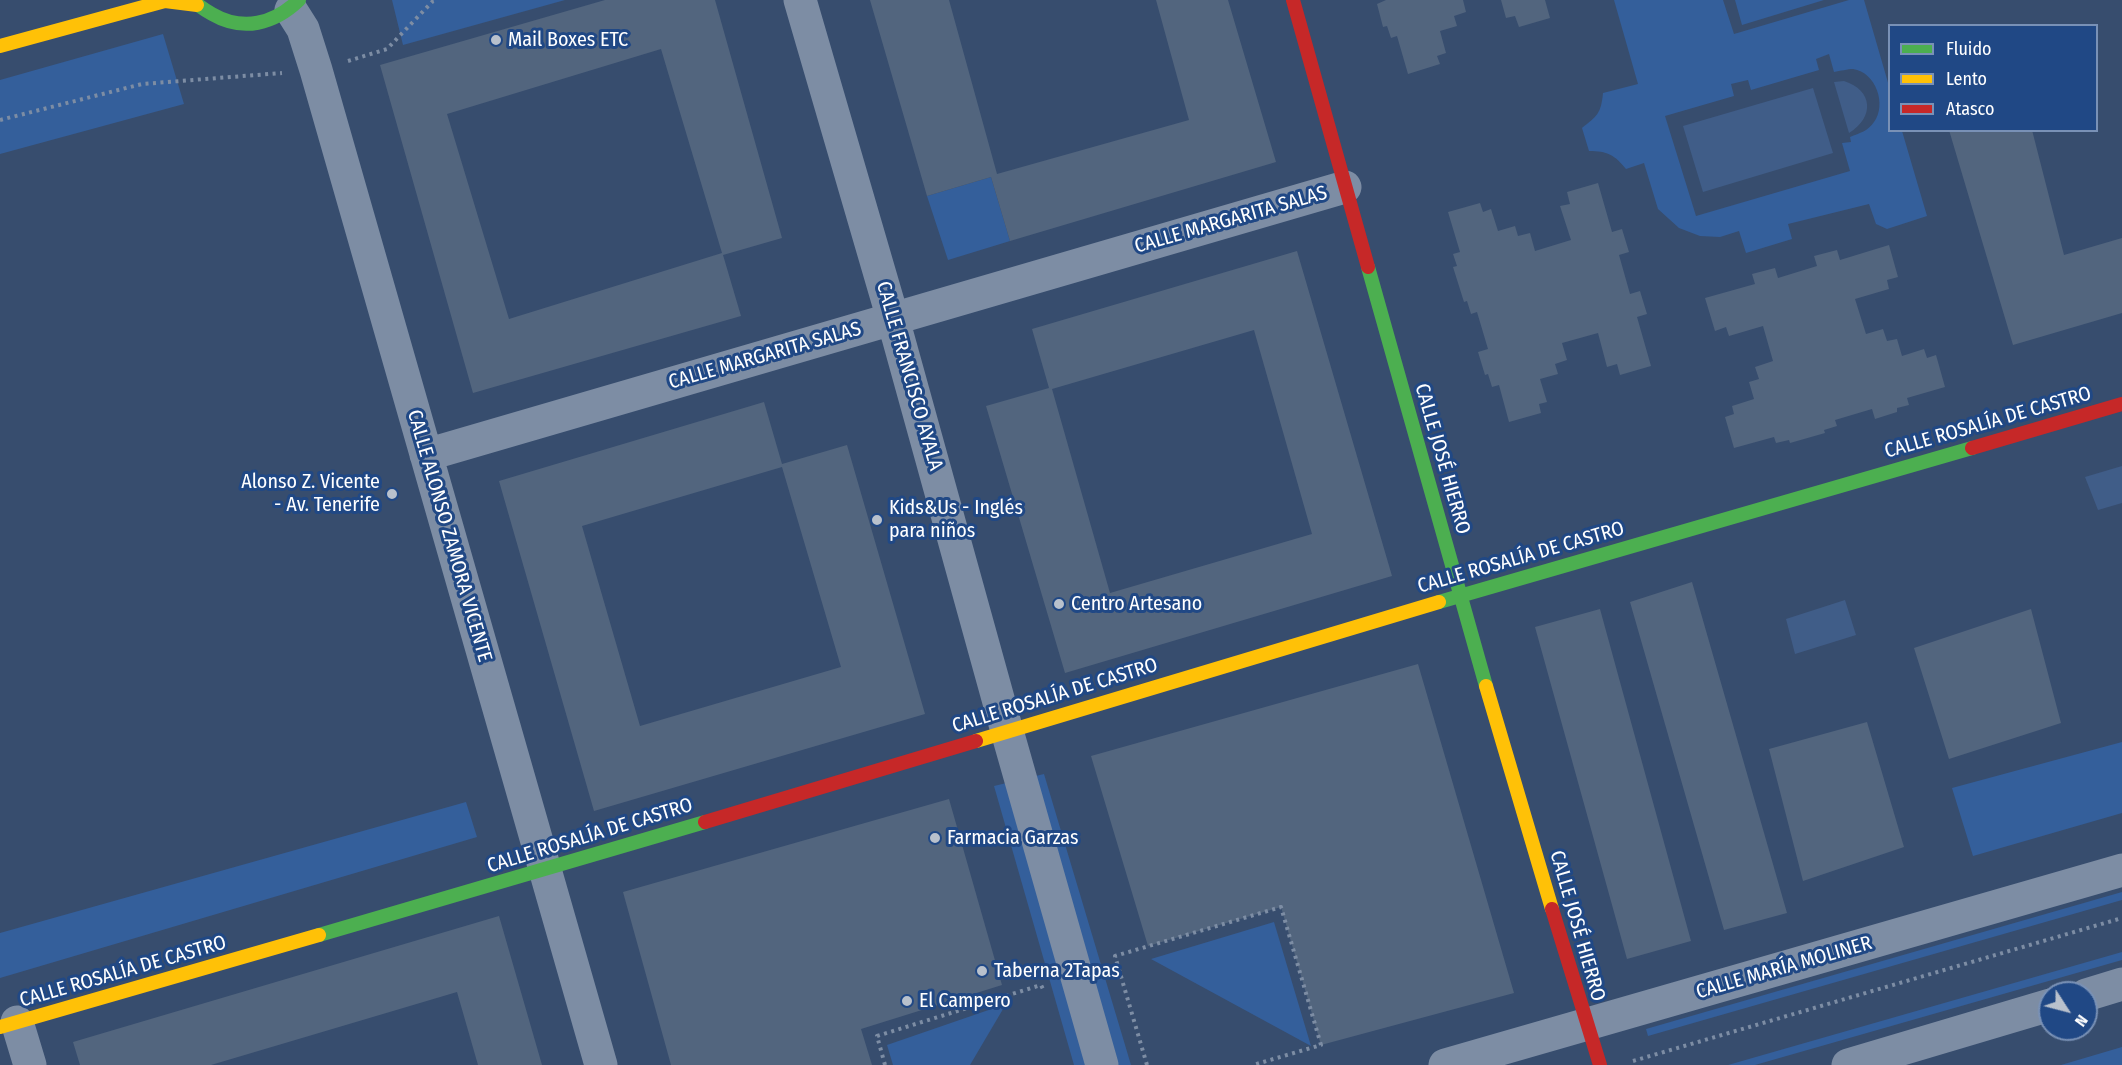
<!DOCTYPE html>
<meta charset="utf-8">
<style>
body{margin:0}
#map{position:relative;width:2122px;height:1065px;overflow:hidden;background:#374d6e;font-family:"Fira Sans Condensed",sans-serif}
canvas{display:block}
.legend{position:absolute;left:1888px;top:24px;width:210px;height:108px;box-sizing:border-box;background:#204885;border:2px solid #7991b6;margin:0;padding:8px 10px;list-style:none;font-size:18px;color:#fff}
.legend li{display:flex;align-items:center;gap:12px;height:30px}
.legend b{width:30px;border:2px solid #7991b6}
.north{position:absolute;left:2038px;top:981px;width:60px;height:60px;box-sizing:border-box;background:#204885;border:2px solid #7991b6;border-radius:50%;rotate:126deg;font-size:16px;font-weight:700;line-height:24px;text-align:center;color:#fff}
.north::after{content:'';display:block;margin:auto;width:21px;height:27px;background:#b9c1cc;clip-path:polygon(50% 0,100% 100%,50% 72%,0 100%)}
</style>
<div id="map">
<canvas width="2122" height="1065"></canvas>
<ul class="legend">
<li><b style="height:8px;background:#4caf50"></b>Fluido</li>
<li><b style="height:8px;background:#ffc107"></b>Lento</li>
<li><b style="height:8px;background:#c62828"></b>Atasco</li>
</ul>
<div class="north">N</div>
</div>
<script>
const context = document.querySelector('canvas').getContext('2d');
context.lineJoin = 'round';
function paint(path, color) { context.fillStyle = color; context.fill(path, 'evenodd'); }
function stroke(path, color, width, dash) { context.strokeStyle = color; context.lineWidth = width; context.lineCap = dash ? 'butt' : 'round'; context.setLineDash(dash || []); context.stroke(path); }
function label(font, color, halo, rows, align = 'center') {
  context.font = font + ' "Fira Sans Condensed",sans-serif'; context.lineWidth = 6; context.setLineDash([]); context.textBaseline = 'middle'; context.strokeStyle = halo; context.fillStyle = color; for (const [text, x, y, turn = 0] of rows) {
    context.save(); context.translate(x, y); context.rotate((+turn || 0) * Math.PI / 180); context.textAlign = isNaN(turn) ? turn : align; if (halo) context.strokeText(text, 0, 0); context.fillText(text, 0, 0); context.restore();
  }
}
const green = new Path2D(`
 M392 0H565L403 45Z
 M1614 0H1723L1734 34 1849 0H1864L1889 86 1890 130 1902 131 1927 216 1887 229 1876 224 1869 204 1788 224 1792 239 1746 253 1739 231 1720 237 1700 236 1679 228 1658 209 1644 163 1626 169C1615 155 1607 151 1589 151L1582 128C1597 116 1601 114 1603 93L1638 84ZM1829 54 1834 72C1840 71 1848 69 1853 69 1876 72 1887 105 1874 122 1868 131 1860 133 1850 137L1851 142 1842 143 1850 171 1696 216 1665 116 1734 96 1731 84 1748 80 1751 90 1819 70 1816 59Z
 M1735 0H1824L1742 25Z
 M163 34 184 104 0 154V80Z
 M991 177 1010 241 948 260 927 196Z
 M2122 742V813L1973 856 1952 788Z
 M1044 774 1131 1065H1074L994 786Z
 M466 802 477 837 0 978V933Z
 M2122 892V900L1648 1036 1646 1029Z
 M1274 922 1311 1046 1151 959Z
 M2122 952V960L1755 1065H1728Z
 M1006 1004 970 1065H893L887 1045Z
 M2122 1047V1065H2061Z`);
const water = new Path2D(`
 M1844 81C1873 90 1875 117 1849 133L1834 82Z
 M1813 88 1833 153 1703 192 1683 126Z
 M2122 466V503L2098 510 2085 477Z
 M1845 600 1856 635 1795 654 1786 619Z`);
const building = new Path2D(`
 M605 0H715L782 238 723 255 741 316 473 393 380 65ZM661 49 722 253 509 319 447 114Z
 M870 0H949L997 174 1189 120 1156 0H1228L1276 162 1010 241 991 177 927 196Z
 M1386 0H1463L1466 12 1454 16 1457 26 1440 31 1446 53 1437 56 1440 64 1408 74 1397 36 1391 38 1387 26 1383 27 1377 4Z
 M1501 0H1545L1550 18 1519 27 1515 16 1506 18Z
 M1949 130H2032L2064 255 2122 238V313L2013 345Z
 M1598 183 1612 232 1622 229 1629 252 1619 255 1630 294 1640 291 1647 314 1637 317 1651 366 1620 375 1617 364 1607 367 1598 333 1562 343 1567 360 1555 364 1558 374 1540 379 1547 402 1539 404 1541 413 1509 422 1499 385 1492 387 1488 374 1485 375 1478 352 1488 349 1477 312 1471 314 1467 301 1464 302 1453 267 1457 266 1453 254 1460 252 1448 212 1480 203 1483 212 1491 209 1498 231 1515 226 1518 236 1530 233 1535 251 1571 240 1560 206 1570 204 1567 192Z
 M1889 245 1898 277 1887 280 1889 289 1855 299 1866 334 1883 329 1887 341 1897 339 1902 356 1924 349 1927 358 1936 355 1945 387 1907 398 1909 405 1897 408V412L1875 419 1872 409 1835 420 1837 426 1824 430 1825 433 1790 443 1789 440 1776 443 1774 437 1734 448 1725 417 1734 414 1732 406 1754 399 1749 382 1759 379 1755 367 1773 361 1763 326 1729 336 1726 327 1715 331 1705 298 1755 284 1752 274 1775 268 1778 278 1817 266 1814 256 1837 250 1840 260Z
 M1297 251 1392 576 1065 673 986 406 1049 388 1032 329ZM1254 330 1312 534 1110 593 1052 389Z
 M764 402 782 464 847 445 925 714 594 811 499 481ZM782 467 841 667 640 726 582 526Z
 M1692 582 1787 913 1724 930 1630 602Z
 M1600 609 1691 941 1627 959 1535 627Z
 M2031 609 2061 723 1949 759 1914 648Z
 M1418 664 1514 993 1321 1045 1281 907 1148 946 1091 756Z
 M1867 722 1904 847 1803 881 1769 749Z
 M949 799 1002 985 861 1029 872 1065H671L623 892Z
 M499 916 542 1065H478L457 992 211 1065H80L73 1042Z`);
const path = new Path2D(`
 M348 61 387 49 433 1 437 0
 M0 120 142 84 282 73
 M1633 1061 2122 918
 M885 1065 877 1036 1041 985 1043 989
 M1147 1065 1115 956 1281 907 1321 1045 1253 1065`);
const street = new Path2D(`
 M800 0 893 319 1007 731 1102 1065
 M291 10 303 29 316 70 601 1065
 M426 455 1345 187
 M2086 995 2122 984
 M17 1022 30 1065
 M1445 1065 2122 870
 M1848 1065 2050 1005`);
const fast = new Path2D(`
 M193 0C198 6 205 10 212 14 243 32 274 24 299 0
 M1368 267 1486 686
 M1439 602 1972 448
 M319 935 705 822`);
const slow = new Path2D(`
 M0 46 165 1 197 5
 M1486 686 1552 909
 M976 741 1439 602
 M0 1027 319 935`);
const jam = new Path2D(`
 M1293 0 1368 267
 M1972 448 2122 404
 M705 822 976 741
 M1552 909 1600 1065`);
const markers = [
 [496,40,6,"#b9c1cc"],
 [392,494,6,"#b9c1cc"],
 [877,520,6,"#b9c1cc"],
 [1059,604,6,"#b9c1cc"],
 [935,838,6,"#b9c1cc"],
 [982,971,6,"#b9c1cc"],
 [907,1001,6,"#b9c1cc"]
];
const poiNames = [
 ["Mail Boxes ETC",508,40],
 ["Alonso Z. Vicente",380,482,"right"],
 ["- Av. Tenerife",380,505,"right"],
 ["Kids&Us - Inglés",889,508],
 ["para niños",889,531],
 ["Centro Artesano",1071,604],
 ["Farmacia Garzas",947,838],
 ["Taberna 2Tapas",994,971],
 ["El Campero",919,1001]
];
const streetNames = [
 ["CALLE MARGARITA SALAS",1231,220,-16],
 ["CALLE MARGARITA SALAS",765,356,-16],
 ["CALLE FRANCISCO AYALA",909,376,74],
 ["CALLE ROSALÍA DE CASTRO",1988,423,-16],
 ["CALLE JOSÉ HIERRO",1442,459,74],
 ["CALLE ALONSO ZAMORA VICENTE",449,536,74],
 ["CALLE ROSALÍA DE CASTRO",1521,558,-16],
 ["CALLE ROSALÍA DE CASTRO",1055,696,-17],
 ["CALLE ROSALÍA DE CASTRO",590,836,-17],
 ["CALLE JOSÉ HIERRO",1577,926,74],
 ["CALLE MARÍA MOLINER",1784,968,-16],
 ["CALLE ROSALÍA DE CASTRO",123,972,-16]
];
paint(green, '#345f9b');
paint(water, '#405d88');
paint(building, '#52657e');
stroke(path, '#7d8da4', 4, [3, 4.5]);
stroke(street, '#7d8da4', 33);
stroke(fast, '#4caf50', 14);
stroke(slow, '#ffc107', 14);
stroke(jam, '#c62828', 14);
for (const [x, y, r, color] of markers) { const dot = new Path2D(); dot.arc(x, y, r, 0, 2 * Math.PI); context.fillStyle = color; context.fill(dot); stroke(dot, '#204885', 2); }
label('20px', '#fff', '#204885', poiNames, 'left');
label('20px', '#fff', '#204885', streetNames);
</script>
